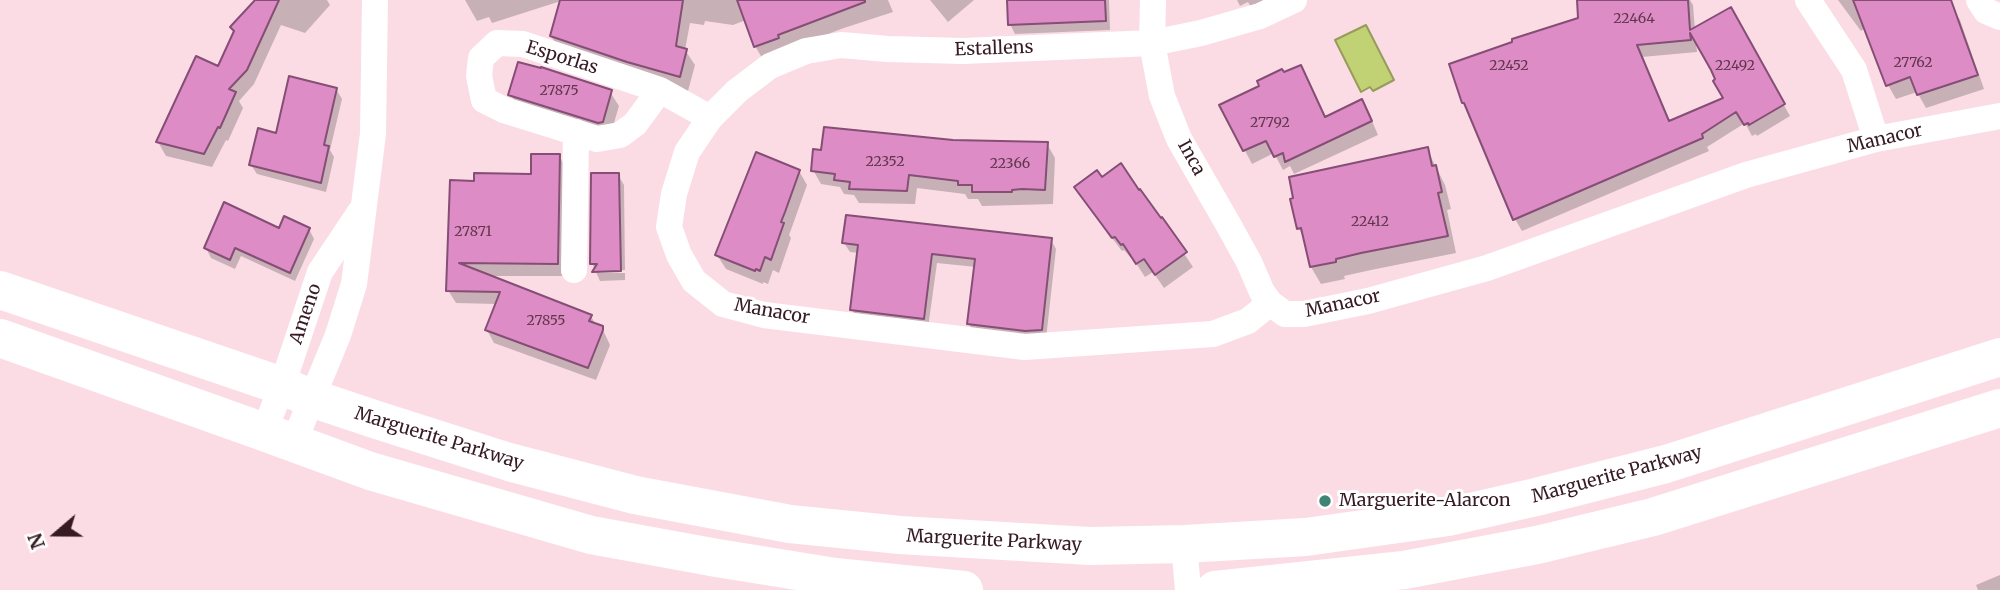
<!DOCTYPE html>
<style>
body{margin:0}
#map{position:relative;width:2000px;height:590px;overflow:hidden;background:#fbdce5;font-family:Merriweather,serif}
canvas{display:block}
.north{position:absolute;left:21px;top:499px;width:70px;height:70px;-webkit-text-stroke:5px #fff;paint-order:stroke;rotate:250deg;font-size:19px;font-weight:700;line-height:28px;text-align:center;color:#361a24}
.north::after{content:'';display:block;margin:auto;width:24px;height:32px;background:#361a24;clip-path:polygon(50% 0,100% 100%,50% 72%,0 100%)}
</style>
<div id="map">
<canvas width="2000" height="590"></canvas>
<div class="north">N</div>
</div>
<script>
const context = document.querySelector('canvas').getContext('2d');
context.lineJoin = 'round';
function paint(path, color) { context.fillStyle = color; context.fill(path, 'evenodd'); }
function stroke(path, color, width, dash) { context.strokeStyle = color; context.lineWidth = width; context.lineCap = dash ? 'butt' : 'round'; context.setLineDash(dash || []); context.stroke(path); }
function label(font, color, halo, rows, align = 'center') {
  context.font = font + ' Merriweather,serif'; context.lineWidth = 6; context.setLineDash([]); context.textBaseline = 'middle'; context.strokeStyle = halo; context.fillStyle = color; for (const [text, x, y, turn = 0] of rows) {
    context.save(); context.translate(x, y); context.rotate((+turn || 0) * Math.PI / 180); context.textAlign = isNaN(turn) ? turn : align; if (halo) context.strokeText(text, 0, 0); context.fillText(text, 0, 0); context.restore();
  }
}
const water = new Path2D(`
 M1366 25 1394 80 1373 91 1370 87 1361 92 1335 40Z`);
const shadow = new Path2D(`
 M256 0H327L330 5 305 33 281 25 254 84 239 101 243 108 228 141 226 140 212 167 166 156 158 142 219 68Z
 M465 0H888L893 12 844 28 785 50 764 61 755 46 746 20 733 25 705 21 704 25 690 23 685 50 695 65 688 91 560 51 551 36 561 1 492 23 489 17 477 21Z
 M930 0H974L948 22Z
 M1008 0H1109L1110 30 1015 34 1010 24Z
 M1237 0H1286L1256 16 1248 2 1240 6Z
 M1604 0H1690L1693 5 1695 30 1730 9 1790 116 1757 136 1756 134 1752 136 1745 123 1707 147 1709 151 1522 231 1515 219 1471 116 1463 102 1580 20ZM1696 40 1725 98 1670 122 1642 57 1697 52Z
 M1838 0H1947L1960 20 1984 89 1926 108 1917 92 1896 99 1888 85 1865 28 1861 31Z
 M1308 80 1326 119 1369 114 1378 135 1294 174 1290 166 1283 170 1274 153 1252 164 1221 105Z
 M336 89 342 99 330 150 334 157 326 192 257 174 251 165 277 135Z
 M610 92 619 106 610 136 519 108 510 94Z
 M953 142 1047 144 1055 158 1053 204 982 206 978 199H968L965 194 917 188 915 204 859 203 854 195 844 194 840 187 821 184 813 170Z
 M1427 149 1445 185 1451 209 1447 210 1456 253 1371 270 1344 276 1345 279 1321 284 1311 267 1305 239 1299 229 1292 200Z
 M559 155 566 169 565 276H488L591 316 596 326 602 328 610 345 596 380 494 343 487 330 497 304 456 303 448 290 475 183 533 175Z
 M799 171 807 185 792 227 789 235 791 238 779 273 773 270 768 284 763 282V284L726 269 717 255Z
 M618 175 624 185 625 270H599V273H625V280L600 281 592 263Z
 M1102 179 1161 219 1193 267 1164 288 1153 272 1145 277 1132 257 1131 258 1124 250 1122 251 1112 238 1111 239 1076 187Z
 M309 229 314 239 295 281 241 256 235 269 211 258 206 248 279 230Z
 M1051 240 1056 249 1046 339 975 333 969 324 976 267 937 263 928 328 857 319 852 309 859 253 850 252 844 243Z
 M2000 575V590H1978L1976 585Z`);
const building = new Path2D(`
 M255 0H279L247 70 229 89 236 92 220 128 218 127 204 154 156 142 196 56 218 66 234 31 230 27Z
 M560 0H683L676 46 687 49 680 77 627 62 550 36Z
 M737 0H865V2L778 35 779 38 754 47Z
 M1007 0H1105L1106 21 1008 25Z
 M1577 0H1688L1690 30 1731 7 1785 104 1749 125 1748 123 1744 125 1736 112 1702 134 1703 138 1513 220 1464 103H1462L1449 64 1512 42V39L1578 18ZM1690 33 1711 70 1715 79 1713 81 1723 98 1669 121 1637 45 1691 40Z
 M1853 0H1951L1978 75 1917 95 1910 77 1886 86Z
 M518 62 541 68V67L612 90 603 122 598 123 508 95Z
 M1301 65 1325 117 1362 99 1372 121 1285 162 1283 153 1274 157 1266 141 1243 151 1219 105 1259 86 1257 81 1282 69 1284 72Z
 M289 76 337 88 324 145 329 146 321 183 249 165 258 128 276 133Z
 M824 127 953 140 1048 142 1045 190 1022 189 1012 190V192H972V185H958V181L909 175 907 191 849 189 850 182 834 180 835 174 811 171 813 149 821 150Z
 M1428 147 1432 166 1436 165 1442 192 1438 193 1448 236 1361 253 1336 259V262L1310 267 1301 228 1297 229 1290 199 1293 198 1289 177Z
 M756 152 800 170 785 212 781 222 784 223 771 260 765 257 760 271 756 269 755 271 715 255Z
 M531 154H560L558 264 459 263 592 315 589 321 603 326V330L588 368 485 330 500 292 446 291 450 180 474 181V173L531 174Z
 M1121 163 1139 190 1140 189 1161 218 1162 217 1187 252 1155 275 1144 259 1136 264 1123 244 1121 245 1115 237 1112 238 1074 187 1097 170 1102 177Z
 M591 173H619L621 271 592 272 597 264H590Z
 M224 202 279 228 284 216 310 228 290 273 235 248 230 260 204 248Z
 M846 215 1052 238 1042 330 1025 331 967 324 975 259 932 254 924 319 850 310 858 245 842 243Z`);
const minor = new Path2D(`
 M1153 0 1152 43 1162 96 1179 139 1228 224 1249 262 1262 292 1270 303
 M1294 0 1260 16 1201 33 1152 43 963 51 888 49 841 45 806 51 770 66 737 91 710 118 687 152 674 194 669 227 679 255 694 281 723 304 764 315 1025 347 1213 334 1248 321 1270 303 1285 314H1304L1368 301 1487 268 1746 175 1876 139 2000 116
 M1808 0 1854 70 1876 139
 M1979 0 1986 11 2000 17
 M660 90 635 124 620 135 597 139 504 110 484 100 479 76 481 58 497 43 523 44 660 90 710 118
 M574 270 576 132
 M264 432 282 386 320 272 360 212
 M294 442 338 335 354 284 373 134 375 0
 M1184 544 1188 590`);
const primary = new Path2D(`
 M0 290 282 386 311 398 377 420 509 462 635 495 790 524 900 535 1090 546 1184 544 1306 537 1448 517 1536 497 1666 464 2000 357
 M0 338 264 432 370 471 591 535 717 558 835 577 964 590
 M1215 590 1404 570 1537 545 1653 517 2000 408`);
const markers = [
 [1325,501,7,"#418476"]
];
const numberNames = [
 ["22464",1634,19],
 ["27762",1913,63],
 ["22452",1509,66],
 ["22492",1735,66],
 ["27875",559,91],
 ["27792",1270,123],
 ["22352",885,162],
 ["22366",1010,164],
 ["22412",1370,222],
 ["27871",473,232],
 ["27855",546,321]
];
const streetNames = [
 ["Estallens",994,49,-2],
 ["Esporlas",562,58,17],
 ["Manacor",1885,139,-13],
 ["Inca",1191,158,61],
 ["Manacor",1343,304,-12],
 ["Manacor",772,312,10],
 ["Ameno",306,314,-71],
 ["Marguerite Parkway",439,439,17],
 ["Marguerite Parkway",1617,475,-15],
 ["Marguerite Parkway",994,541,3]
];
const poiNames = [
 ["Marguerite-Alarcon",1339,501]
];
paint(water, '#c0d274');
stroke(water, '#979b5c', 2);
paint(shadow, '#0003');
paint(building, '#dd8cc5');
stroke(building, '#844e75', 2);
stroke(minor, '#fff', 26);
stroke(primary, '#fff', 38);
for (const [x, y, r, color] of markers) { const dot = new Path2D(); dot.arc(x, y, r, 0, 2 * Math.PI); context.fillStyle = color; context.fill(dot); stroke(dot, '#fff', 2.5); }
label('14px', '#60364c', null, numberNames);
label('18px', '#361a24', '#fff', streetNames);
label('18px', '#361a24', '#fff', poiNames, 'left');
</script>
